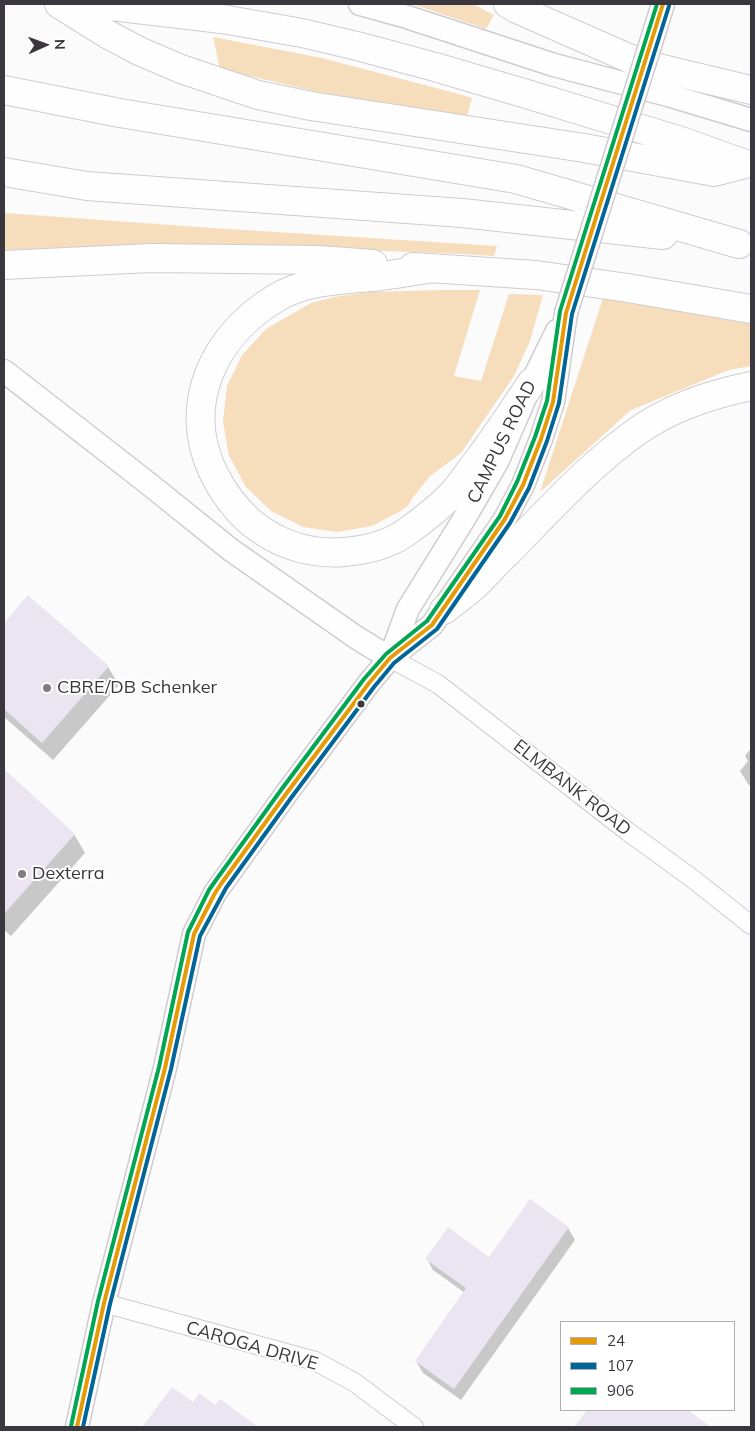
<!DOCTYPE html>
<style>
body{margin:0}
#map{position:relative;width:755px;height:1431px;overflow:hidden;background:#fcfbfc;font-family:Mulish,sans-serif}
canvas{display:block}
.frame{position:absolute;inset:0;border:5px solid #3b373e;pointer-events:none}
.legend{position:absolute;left:560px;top:1321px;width:175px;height:90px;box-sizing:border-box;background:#fff;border:1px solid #b1afb2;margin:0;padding:6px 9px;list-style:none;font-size:15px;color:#3b373e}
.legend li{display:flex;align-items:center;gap:10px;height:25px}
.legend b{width:25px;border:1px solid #b1afb2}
.north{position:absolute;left:20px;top:20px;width:50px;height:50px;-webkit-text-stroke:4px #fff;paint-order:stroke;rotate:88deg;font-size:14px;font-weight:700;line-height:20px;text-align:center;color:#3b373e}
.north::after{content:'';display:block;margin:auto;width:18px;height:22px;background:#3b373e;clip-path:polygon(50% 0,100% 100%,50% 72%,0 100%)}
</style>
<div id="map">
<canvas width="755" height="1431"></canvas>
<div class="frame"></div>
<ul class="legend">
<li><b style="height:6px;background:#e49b06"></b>24</li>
<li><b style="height:6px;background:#069"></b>107</li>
<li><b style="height:6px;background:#00a651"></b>906</li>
</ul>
<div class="north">N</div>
</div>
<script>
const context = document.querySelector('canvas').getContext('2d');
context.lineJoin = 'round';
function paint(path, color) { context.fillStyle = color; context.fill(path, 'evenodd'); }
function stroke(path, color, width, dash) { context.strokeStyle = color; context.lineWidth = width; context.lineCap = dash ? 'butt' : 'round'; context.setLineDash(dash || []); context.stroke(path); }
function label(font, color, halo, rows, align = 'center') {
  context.font = font + ' Mulish,sans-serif'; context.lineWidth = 4; context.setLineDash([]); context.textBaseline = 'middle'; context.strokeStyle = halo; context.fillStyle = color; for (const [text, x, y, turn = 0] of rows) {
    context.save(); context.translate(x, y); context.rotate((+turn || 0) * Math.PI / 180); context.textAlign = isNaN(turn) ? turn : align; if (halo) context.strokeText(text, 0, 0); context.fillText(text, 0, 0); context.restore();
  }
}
const green = new Path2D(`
 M412 4H473L494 15 486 29Z
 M213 37 322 58 455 93 472 98 467 116 318 92 220 69Z
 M4 213 213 228 497 246 494 256 463 254 229 245H142L4 250Z
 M440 290H480L454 376 481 381 509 294 543 295 530 341 514 376 461 453 429 477 411 500 409 505 401 511 372 526 337 532 303 527 271 511 246 487 229 456 223 421 227 386 242 355 266 329 311 303 334 297 369 292Z
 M603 298 751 324V366L729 370 631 410 540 492Z`);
const shadow = new Path2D(`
 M28 596 108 667 119 685 53 760 4 717V624Z
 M751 748V787L748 784 740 771 748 761 745 756Z
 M5 772 74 834 85 853 11 936 4 930V774Z
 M568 1228 575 1240 461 1400 423 1373 416 1361 465 1293 433 1270 427 1259 489 1258Z
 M173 1389 193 1404 215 1407 220 1401 256 1427H144Z
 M589 1410H686L709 1427H581L579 1423Z`);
const building = new Path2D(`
 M28 595 109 666 42 743 4 709V623Z
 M4 769 75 834 4 914Z
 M530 1199 569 1227 454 1389 415 1361 466 1288 425 1259 448 1227 489 1257Z
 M172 1387 193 1402 199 1393 215 1405 220 1399 258 1427H142Z
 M587 1410H688L711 1427H574Z`);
const minor = new Path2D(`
 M390 658 438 684 627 831 693 879 751 925
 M104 1303 315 1361 354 1382 414 1427`);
const tertiary = new Path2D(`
 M360 4 407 17 554 65 668 95 751 120
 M654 33 663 4
 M4 371 149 484 231 550 357 638 390 658
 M390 658 408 609 464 519 497 462 532 382 557 331
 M77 1427 104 1303 165 1068 194 934 215 893 286 794 369 683 390 658 432 625 505 519 523 485 541 439 553 402 566 313`);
const trunk = new Path2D(`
 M59 4 107 34 139 51 181 69 258 95 311 106 584 148 714 172 745 164
 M94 4 222 19 302 33 357 46 435 67 530 95 684 142 745 164
 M4 90 120 113 516 179 739 244
 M4 172 87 186 462 213 663 235`);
const motorway = new Path2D(`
 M508 4 517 9 642 64 751 90
 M4 265 151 258 319 260 373 264
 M413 267 536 275 628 288 751 309
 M432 268C415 271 398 274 381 276 346 280 307 279 276 298 214 335 180 405 214 474 223 492 234 507 249 521 277 544 309 555 345 552 366 550 388 545 405 533 422 521 440 507 454 492 461 484 467 475 473 467 494 440 513 410 532 382
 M444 610C453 603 462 596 471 589 483 578 494 565 506 554 548 511 589 465 639 430 672 407 712 394 751 386`);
const tertiaryBridge = new Path2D(`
 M566 313 654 33`);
const bus1 = new Path2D(`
 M77 1427 104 1303 165 1068 194 934 215 893 221 884 286 794 369 683 390 658 432 625 505 519 523 485 541 439 553 402 566 313 663 4`);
const bus2 = new Path2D(`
 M83 1427 110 1304 171 1069 200 936 226 888 291 798 374 687 394 663 437 629 510 523 529 488 547 441 559 403 572 314 669 6`);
const bus3 = new Path2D(`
 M71 1426 98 1301 159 1067 188 932 209 890 216 880 281 790 364 679 386 654 427 621 500 516 517 482 535 437 547 401 560 311 657 4`);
const markers = [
 [47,688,5,"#7f7c80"],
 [361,704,4.5,"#3b373e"],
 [22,874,5,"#7f7c80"]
];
const streetNames = [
 ["CAMPUS ROAD",502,442,-64],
 ["ELMBANK ROAD",572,788,38],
 ["CAROGA DRIVE",252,1346,16]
];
const poiNames = [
 ["CBRE/DB Schenker",57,688],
 ["Dexterra",32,874]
];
paint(green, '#f6debc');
paint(shadow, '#0003');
paint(building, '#eae5f0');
stroke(minor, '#ceccd0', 20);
stroke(tertiary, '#ceccd0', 25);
stroke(trunk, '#ceccd0', 30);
stroke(motorway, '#ceccd0', 30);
stroke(minor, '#fffeff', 18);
stroke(tertiary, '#fffeff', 22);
stroke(trunk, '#fffeff', 28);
stroke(motorway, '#fffeff', 28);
stroke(tertiaryBridge, '#ceccd0', 25, []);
stroke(tertiaryBridge, '#fffeff', 22);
stroke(bus1, '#e49b06', 4);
stroke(bus2, '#069', 4);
stroke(bus3, '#00a651', 4);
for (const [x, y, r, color] of markers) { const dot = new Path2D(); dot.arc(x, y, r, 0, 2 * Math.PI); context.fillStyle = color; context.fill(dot); stroke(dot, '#fff', 2); }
label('18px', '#3b373e', '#fff', streetNames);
label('18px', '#3b373e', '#fff', poiNames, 'left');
</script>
